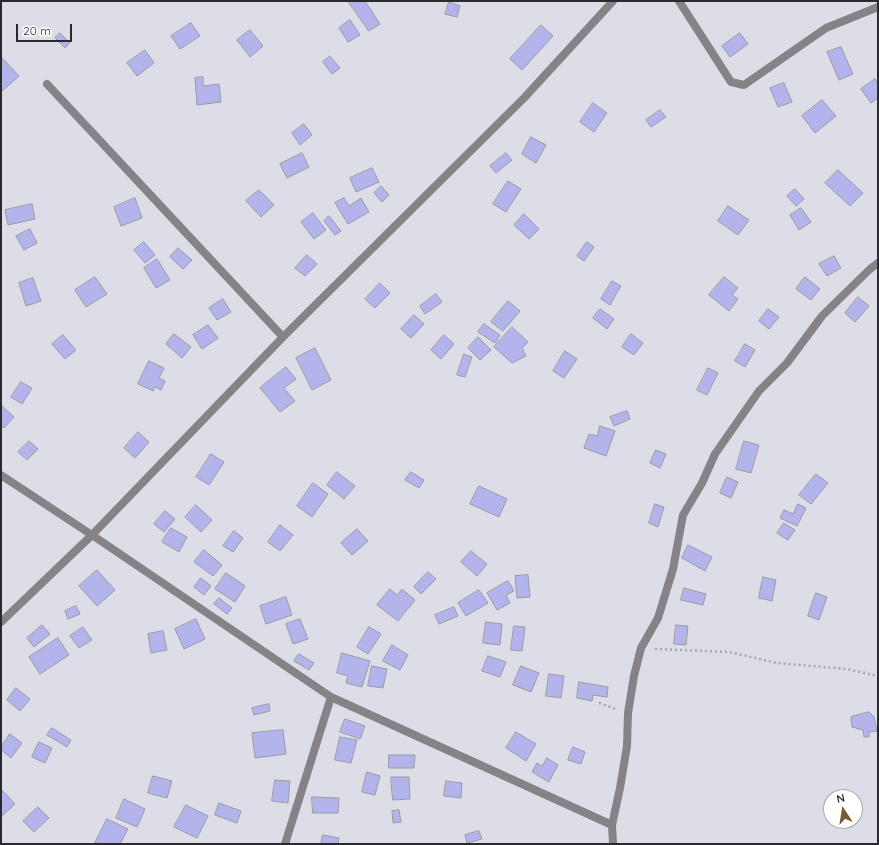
<!DOCTYPE html>
<style>
body{margin:0}
#map{position:relative;width:879px;height:845px;overflow:hidden;background:#dddde8;font-family:Quicksand,sans-serif}
canvas{display:block}
.frame{position:absolute;inset:0;border:2px solid #2a2a2e;pointer-events:none}
.north{position:absolute;left:823px;top:789px;width:40px;height:40px;box-sizing:border-box;background:#fff;border:1px solid #aaaaab;border-radius:50%;rotate:348deg;font-size:11px;font-weight:700;line-height:16px;text-align:center;color:#2a2a2e}
.north::after{content:'';display:block;margin:auto;width:14px;height:18px;background:#7b5a31;clip-path:polygon(50% 0,100% 100%,50% 72%,0 100%)}
.scale{position:absolute;left:16px;top:24px;width:56px;height:18px;box-sizing:border-box;border:2px solid #2a2a2e;border-top:0;padding-left:5px;font-size:12px;line-height:14px;white-space:nowrap;color:#2a2a2e;-webkit-text-stroke:3px #fff;paint-order:stroke}
</style>
<div id="map">
<canvas width="879" height="845"></canvas>
<div class="frame"></div>
<div class="north">N</div>
<div class="scale">20 m</div>
</div>
<script>
const context = document.querySelector('canvas').getContext('2d');
context.lineJoin = 'round';
function paint(path, color) { context.fillStyle = color; context.fill(path, 'evenodd'); }
function stroke(path, color, width, dash) { context.strokeStyle = color; context.lineWidth = width; context.lineCap = dash ? 'butt' : 'round'; context.setLineDash(dash || []); context.stroke(path); }
const building = new Path2D(`
 M348 1H365L380 24 369 31Z
 M449 2 460 6 457 17 445 14Z
 M350 20 360 35 348 42 339 28Z
 M191 23 200 36 180 49 171 36Z
 M541 25 553 36 522 70 510 59Z
 M250 30 263 46 250 57 237 40Z
 M60 33 70 43 65 48 55 38Z
 M740 33 748 44 730 57 722 46Z
 M841 47 853 74 839 80 827 52Z
 M145 50 154 63 137 76 127 63Z
 M330 56 340 68 332 74 323 62Z
 M2 58 19 76 1 92V59Z
 M203 77V86L219 84 221 102 197 105 195 78Z
 M875 79 878 84V98L871 103 861 89Z
 M784 83 792 102 778 107 770 88Z
 M822 100 836 116 815 133 802 116Z
 M593 103 607 113 594 132 580 122Z
 M660 110 666 117 651 127 646 120Z
 M304 124 312 135 300 145 292 133Z
 M531 137 546 145 536 163 522 154Z
 M302 153 309 167 287 178 280 164Z
 M506 153 512 160 496 173 490 166Z
 M372 168 379 182 356 192 350 178Z
 M838 170 863 193 850 206 825 183Z
 M508 181 521 189 506 212 493 204Z
 M381 186 389 195 382 202 374 193Z
 M795 189 804 199 796 206 787 196Z
 M259 190 274 205 261 217 246 201Z
 M135 198 142 218 121 226 114 207Z
 M344 198 349 206 361 198 369 212 348 224 335 203Z
 M32 204 35 219 8 225 5 210Z
 M728 206 749 220 738 235 718 221Z
 M801 208 811 222 799 230 790 215Z
 M313 213 326 230 314 239 301 222Z
 M524 214 539 229 529 239 514 225Z
 M329 216 341 231 335 235 324 221Z
 M30 229 37 243 24 250 16 236Z
 M144 242 155 255 145 263 134 250Z
 M587 242 594 247 584 261 577 256Z
 M178 248 192 260 183 269 170 257Z
 M307 255 317 264 305 276 295 268Z
 M834 256 841 268 827 276 819 264Z
 M157 259 170 280 156 288 144 268Z
 M95 277 107 294 86 307 75 290Z
 M724 277 738 288 732 295 738 299 729 311 709 295Z
 M805 277 820 289 811 300 796 289Z
 M33 278 41 301 26 306 19 283Z
 M612 281 621 286 610 305 601 299Z
 M380 283 390 293 375 308 365 299Z
 M436 294 442 302 425 314 420 306Z
 M858 297 869 306 855 322 845 313Z
 M223 299 231 312 217 320 209 308Z
 M508 301 520 311 503 331 491 322Z
 M600 309 614 319 607 329 593 318Z
 M768 309 779 317 769 329 759 321Z
 M414 315 424 324 411 338 401 329Z
 M484 324 500 335 495 343 478 332Z
 M208 325 218 338 202 349 193 335Z
 M512 327 528 342 522 348 526 356 512 363 494 347Z
 M174 334 191 347 182 358 166 344Z
 M631 334 643 343 634 355 622 347Z
 M63 335 76 350 65 359 52 344Z
 M444 335 454 344 441 359 431 350Z
 M478 337 491 350 480 360 468 348Z
 M745 344 755 350 745 367 735 361Z
 M315 348 331 380 312 390 296 358Z
 M565 351 577 359 564 378 553 371Z
 M464 354 472 357 465 377 457 375Z
 M149 361 164 368 159 378 165 381 161 390 155 387 153 391 138 384Z
 M286 367 296 379 284 388 295 401 280 412 260 388Z
 M708 368 718 373 707 395 697 390Z
 M21 382 32 388 22 404 11 397Z
 M1 405 14 417 4 428 1 425Z
 M627 411 630 419 614 426 610 417Z
 M600 426 615 431 606 456 584 448 589 434 597 436Z
 M138 432 149 442 135 458 124 448Z
 M29 441 38 449 27 460 18 452Z
 M744 441 759 445 751 473 736 469Z
 M656 450 666 454 660 468 650 463Z
 M211 454 224 462 209 485 196 477Z
 M337 472 355 486 344 499 327 485Z
 M411 472 424 480 419 488 405 480Z
 M816 474 828 483 811 504 799 495Z
 M727 477 738 482 731 498 720 493Z
 M313 483 328 494 312 517 297 506Z
 M479 486 507 499 499 517 470 504Z
 M655 504 664 507 658 527 649 523Z
 M798 504 806 508 797 526 780 518 784 510 793 514Z
 M196 505 212 520 201 532 185 517Z
 M165 511 175 519 164 532 154 524Z
 M784 523 795 530 788 540 777 533Z
 M280 525 293 535 280 551 268 542Z
 M171 528 187 537 179 552 162 542Z
 M357 529 368 541 352 555 341 543Z
 M234 531 243 538 233 552 223 546Z
 M688 545 712 557 705 571 682 558Z
 M204 550 222 565 213 576 194 562Z
 M471 551 487 564 477 576 461 562Z
 M97 570 115 590 97 606 79 586Z
 M428 572 436 579 421 594 414 587Z
 M226 573 245 586 235 602 215 589Z
 M528 575 530 597 517 598 515 576Z
 M763 577 776 580 772 601 759 598Z
 M201 578 211 586 204 595 194 587Z
 M508 581 514 591 506 595 510 603 497 610 487 593Z
 M684 588 706 594 703 605 681 600Z
 M390 589 397 595 402 589 415 600 398 621 377 605Z
 M479 590 488 603 466 616 458 603Z
 M816 593 827 597 819 620 808 616Z
 M286 597 292 615 266 624 260 606Z
 M219 598 232 608 227 614 214 604Z
 M76 606 80 614 68 619 65 611Z
 M454 607 458 616 439 624 435 615Z
 M196 619 205 639 184 649 175 629Z
 M300 619 308 639 293 644 286 624Z
 M486 622 502 624 500 645 483 643Z
 M42 625 50 634 34 647 27 638Z
 M676 625 688 626 686 645 674 644Z
 M514 626 525 627 522 651 511 650Z
 M83 627 92 640 79 648 70 636Z
 M369 627 381 634 368 654 357 647Z
 M163 631 167 650 151 653 148 634Z
 M58 638 69 655 40 674 29 657Z
 M392 645 408 655 400 670 383 661Z
 M342 653 370 661 362 687 346 683 348 676 337 673Z
 M299 654 314 663 309 670 294 661Z
 M488 656 506 662 500 677 482 671Z
 M372 666 387 669 383 688 368 686Z
 M521 666 539 673 531 692 513 685Z
 M549 674 564 676 561 698 546 696Z
 M579 682 608 687 607 697 593 695 592 701 577 698Z
 M16 688 30 699 20 711 7 700Z
 M269 704 270 711 254 715 252 708Z
 M869 712 874 717 877 731 869 732V737H864L863 730 852 727 851 717Z
 M345 719 365 726 360 739 340 732Z
 M52 728 71 740 67 747 47 735Z
 M283 730 286 754 255 758 252 733Z
 M516 732 536 744 526 761 506 748Z
 M10 734 22 743 11 758 1 750V747Z
 M340 737 357 740 351 763 335 760Z
 M39 742 52 748 45 763 32 757Z
 M573 747 585 752 581 764 568 760Z
 M389 755H415L414 768H389Z
 M547 758 558 765 549 782 532 772 537 763 542 766Z
 M367 772 380 776 375 795 362 792Z
 M153 776 172 781 167 798 148 793Z
 M391 777H409L410 799 393 800Z
 M275 780 290 781 288 803 272 801Z
 M446 781 462 783 461 798 444 796Z
 M1 789 15 804 2 816 1 815Z
 M312 797 339 798 338 813H313Z
 M124 799 145 809 137 827 116 818Z
 M219 803 241 811 237 823 215 815Z
 M186 805 208 816 197 838 174 827Z
 M38 807 49 818 34 832 23 821Z
 M399 810 401 822 393 823 392 811Z
 M107 819 128 829 120 844 95 843Z
 M479 831 482 839 467 843 465 835Z
 M323 835 339 838 338 844H321Z`);
const path = new Path2D(`
 M655 649 729 652 777 663 847 669 878 676
 M599 703 616 709`);
const street = new Path2D(`
 M679 1 731 82 744 85 826 28 878 7
 M47 84 283 337
 M1 475 92 535 331 697 612 825
 M1 622 92 535 283 337 524 98 613 1
 M285 844 331 697
 M613 844 612 825 620 788 627 746 628 713 634 676 641 648 658 618 673 569 683 515 702 483 715 454 759 391 787 363 822 316 870 269 878 263`);
paint(building, '#b3b4ec');
stroke(building, '#9a9aa4', 1);
stroke(path, '#a7a7af', 2.5, [2, 3]);
stroke(street, '#868387', 8);
</script>
